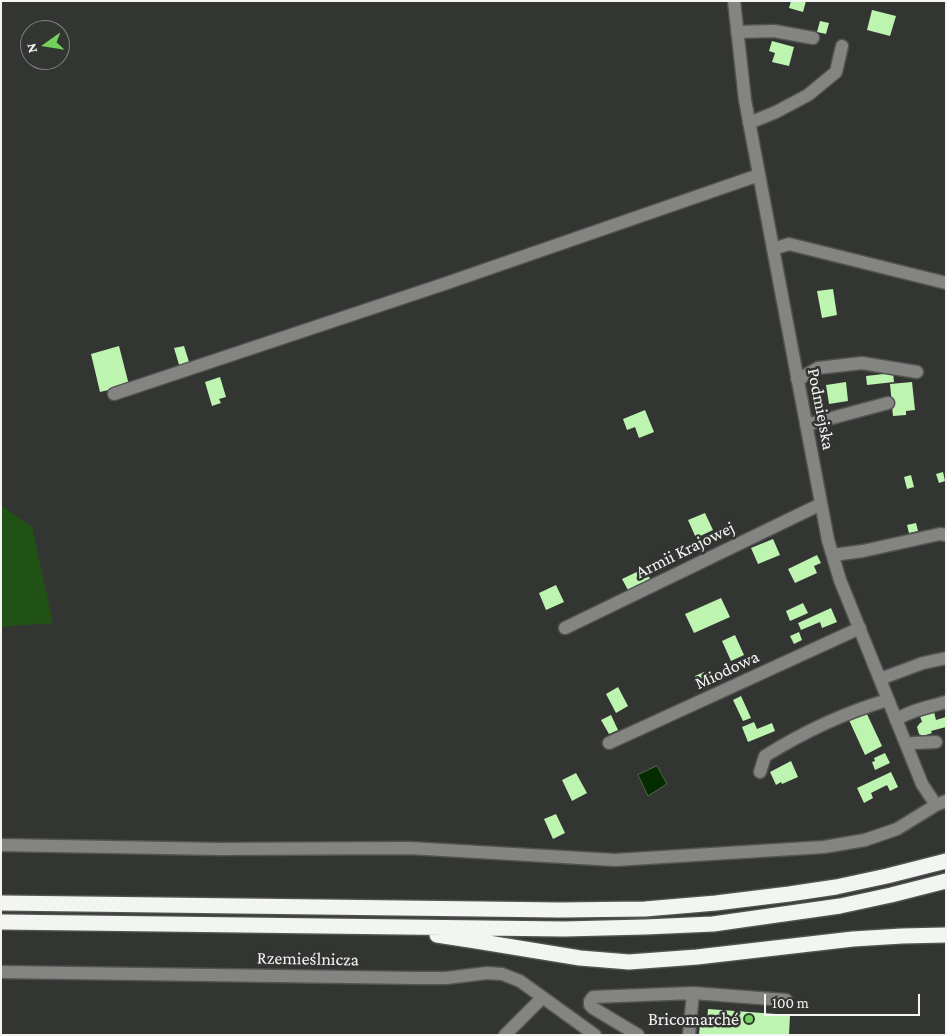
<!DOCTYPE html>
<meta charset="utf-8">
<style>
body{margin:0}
#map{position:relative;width:947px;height:1036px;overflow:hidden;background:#333533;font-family:"Crimson Pro",serif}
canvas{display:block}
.frame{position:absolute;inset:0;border:2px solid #f4f5f3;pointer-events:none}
.north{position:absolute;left:20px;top:20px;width:50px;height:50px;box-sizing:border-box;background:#333533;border:1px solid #808280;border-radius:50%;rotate:257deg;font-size:14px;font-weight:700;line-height:20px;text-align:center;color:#f4f5f3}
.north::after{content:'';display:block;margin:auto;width:18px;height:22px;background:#73d25c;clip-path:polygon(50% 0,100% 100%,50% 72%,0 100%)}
.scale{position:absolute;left:764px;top:994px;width:156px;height:22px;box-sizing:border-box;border:2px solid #f4f5f3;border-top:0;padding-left:6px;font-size:15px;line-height:18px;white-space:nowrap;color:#f4f5f3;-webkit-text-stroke:4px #333533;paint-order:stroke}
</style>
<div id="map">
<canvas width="947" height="1036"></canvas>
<div class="frame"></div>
<div class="north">N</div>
<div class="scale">100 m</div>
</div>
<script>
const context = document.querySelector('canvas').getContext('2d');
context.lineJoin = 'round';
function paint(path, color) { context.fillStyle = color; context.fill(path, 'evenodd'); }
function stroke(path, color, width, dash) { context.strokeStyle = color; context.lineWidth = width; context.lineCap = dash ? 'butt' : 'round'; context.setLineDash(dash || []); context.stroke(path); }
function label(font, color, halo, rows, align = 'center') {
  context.font = font + ' "Crimson Pro",serif'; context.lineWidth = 5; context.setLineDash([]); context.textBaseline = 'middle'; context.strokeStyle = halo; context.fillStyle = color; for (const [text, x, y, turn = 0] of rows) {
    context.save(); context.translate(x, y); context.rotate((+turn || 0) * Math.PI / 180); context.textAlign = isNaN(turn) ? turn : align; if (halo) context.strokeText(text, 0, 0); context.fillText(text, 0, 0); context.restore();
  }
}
const green = new Path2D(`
 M1 505 32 527 53 623 1 627Z`);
const water = new Path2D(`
 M657 766 667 784 648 796 638 775Z`);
const building = new Path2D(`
 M791 1H806L803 12 789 8Z
 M872 10 896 16 890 36 867 30Z
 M820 21 829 23 826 34 817 32Z
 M772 41 794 47 789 66 772 62 775 53 769 51Z
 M833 289 837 315 822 318 817 291Z
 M119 346 129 385 100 392 91 354Z
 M184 346 190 365 180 368 174 348Z
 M893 373 894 382 867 385 866 376Z
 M220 377 226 397 219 399 221 403 212 406 205 382Z
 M846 382 848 401 829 404 826 385Z
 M912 382 915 410 906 411V415L893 416 890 384Z
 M645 410 654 432 639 438 635 427 627 430 623 419Z
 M943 472 945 481 939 483 936 474Z
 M911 475 914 487 907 489 904 477Z
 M705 513 713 530 696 538 688 520Z
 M916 523 918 531 909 533 907 525Z
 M773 539 780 555 758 564 751 548Z
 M817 555 821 563 814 566 817 573 795 583 788 569Z
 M645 568 650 579 628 590 622 579Z
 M556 585 564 602 546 610 539 593Z
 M721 598 730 617 694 633 685 614Z
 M803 603 808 613 790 621 786 611Z
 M831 608 837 622 822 628 820 622 801 630 798 623Z
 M799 632 802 640 794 644 790 636Z
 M735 635 744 655 731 661 722 641Z
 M704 672 711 686 702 690 695 676Z
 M618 687 628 706 616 713 606 694Z
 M741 696 751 718 743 721 733 700Z
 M866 712 882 746 865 755 849 720Z
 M934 712 936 720 946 717V727L931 731 932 733 923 736 919 734 917 727 920 723 922 722 920 716Z
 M611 715 618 730 609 734 601 720Z
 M754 722 757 729 772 723 775 731 748 742 742 727Z
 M885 753 890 763 875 770 872 762 875 761 874 758Z
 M791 761 798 777 782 784 781 782 776 785 770 772Z
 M891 772 898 787 890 791 887 785 871 793 873 798 864 803 857 788Z
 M576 773 587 793 572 801 562 780Z
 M556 814 565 833 553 839 544 819Z
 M708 1009 790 1015 789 1035H699L700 1022 707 1023Z`);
const minor = new Path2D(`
 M734 1 745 100 828 540 840 580 922 784 936 805
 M737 32 774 31 813 38
 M749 123 776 112 808 95 836 72 842 46
 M773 249 789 244 946 283
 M797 379 801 378 818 368 862 363 917 372
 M114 394 444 284 759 175
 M806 425 888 403
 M833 555 863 551 940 534 946 535
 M565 628 821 504
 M880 679 923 663 946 658
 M896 720C911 710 929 707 946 702
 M609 743 860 628
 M907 746 913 743 936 742
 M760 772 765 756C802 733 846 712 888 700
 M1 845 219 849 409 848 615 860 824 847 865 840 897 829 936 805 946 801
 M1 972 416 978H446L487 973 502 974 520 981 595 1035
 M693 993 786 1000
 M505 1035 542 998
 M638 1035 593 1008 590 1005V1001L593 997 693 993 689 1035`);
const highway = new Path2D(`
 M1 903 560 910 645 909 716 903 789 894 836 887 887 876 946 861
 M1 922 564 929 645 927 713 924 840 906 891 895 946 881
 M437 935 476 941 580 958 629 962 697 957 853 939 902 936 946 935`);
const markers = [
 [749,1019,5,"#73d25c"]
];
const streetNames = [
 ["Podmiejska",821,409,79],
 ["Armii Krajowej",685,550,-26],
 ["Miodowa",727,670,-25],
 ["Rzemieślnicza",308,959,1]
];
const poiNames = [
 ["Bricomarché",739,1019]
];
paint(green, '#215215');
paint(water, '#052b00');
stroke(water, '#4d6849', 1);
paint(building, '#bdf5b0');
stroke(minor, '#525452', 15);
stroke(highway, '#525452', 18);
stroke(minor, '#848583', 12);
stroke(highway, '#f2f5f1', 15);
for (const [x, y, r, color] of markers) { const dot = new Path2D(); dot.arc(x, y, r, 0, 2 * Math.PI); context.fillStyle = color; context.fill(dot); stroke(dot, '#333533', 2); }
label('18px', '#f4f5f3', '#333533', streetNames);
label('18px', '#f4f5f3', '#333533', poiNames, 'right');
</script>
